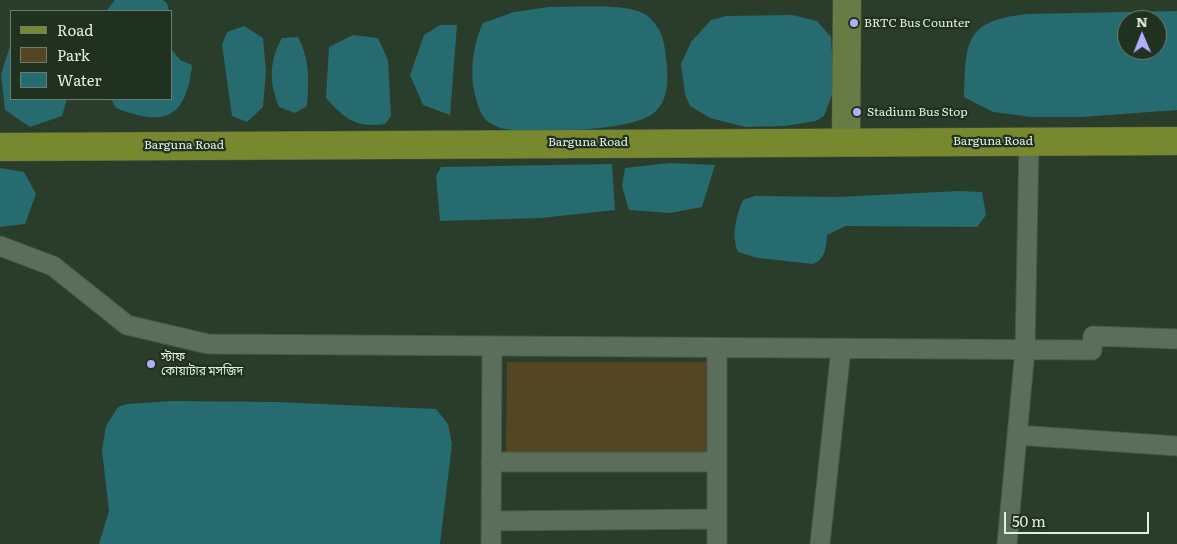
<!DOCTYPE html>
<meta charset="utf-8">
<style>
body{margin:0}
#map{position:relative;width:1177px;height:544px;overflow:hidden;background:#2a3c2a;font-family:Literata,serif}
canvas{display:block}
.legend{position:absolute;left:10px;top:10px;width:162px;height:90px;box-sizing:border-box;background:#203120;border:1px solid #6e7c6e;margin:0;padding:6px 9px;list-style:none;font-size:15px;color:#e2ede2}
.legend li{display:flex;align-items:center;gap:10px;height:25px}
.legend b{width:25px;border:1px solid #6e7c6e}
.north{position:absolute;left:1117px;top:10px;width:50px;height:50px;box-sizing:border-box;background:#203120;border:1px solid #6e7c6e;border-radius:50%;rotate:359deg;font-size:14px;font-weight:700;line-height:20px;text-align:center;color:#e2ede2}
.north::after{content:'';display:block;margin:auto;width:18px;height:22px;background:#b3adf9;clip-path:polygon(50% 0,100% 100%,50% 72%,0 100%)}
.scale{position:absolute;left:1004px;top:512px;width:145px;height:22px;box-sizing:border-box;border:2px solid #e2ede2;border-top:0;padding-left:6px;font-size:15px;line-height:18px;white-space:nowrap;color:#e2ede2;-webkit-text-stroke:4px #203120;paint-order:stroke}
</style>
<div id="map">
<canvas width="1177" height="544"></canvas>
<ul class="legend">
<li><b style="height:6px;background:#78882f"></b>Road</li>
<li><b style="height:14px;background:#544623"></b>Park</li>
<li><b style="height:14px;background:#266b70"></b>Water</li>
</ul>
<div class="north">N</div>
<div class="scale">50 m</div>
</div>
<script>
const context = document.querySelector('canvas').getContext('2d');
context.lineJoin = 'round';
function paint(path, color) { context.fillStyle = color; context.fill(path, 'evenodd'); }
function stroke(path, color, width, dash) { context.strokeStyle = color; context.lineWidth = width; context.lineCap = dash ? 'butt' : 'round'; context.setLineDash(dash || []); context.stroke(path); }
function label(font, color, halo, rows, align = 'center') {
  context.font = font + ' Literata,"Noto Sans Bengali",serif'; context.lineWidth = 4.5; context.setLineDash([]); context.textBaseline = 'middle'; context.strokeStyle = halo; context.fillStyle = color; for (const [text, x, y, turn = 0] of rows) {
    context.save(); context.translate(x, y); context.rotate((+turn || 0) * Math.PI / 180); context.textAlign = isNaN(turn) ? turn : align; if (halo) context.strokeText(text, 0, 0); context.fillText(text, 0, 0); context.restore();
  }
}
const green = new Path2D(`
 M507 362H710L711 457 506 455Z`);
const water = new Path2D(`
 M115 0H163L167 3 169 11H106Z
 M549 7C572 7 624 3 643 13 654 19 662 32 664 44 667 64 673 96 655 112 642 124 607 127 590 129 566 131 504 138 486 120 478 112 475 95 473 85 471 63 474 42 483 23L514 12Z
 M1177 11V110L1082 117H1032L993 112 964 97C966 41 964 21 1027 14ZM1127 20H1157V50H1127Z
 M792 15 817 21 831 37 834 89 824 116 816 121 785 126 745 127 710 118 690 106 685 94 681 64 691 42 711 20 726 16Z
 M171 20 172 50 180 60 192 65C186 119 165 127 116 108L111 99H171Z
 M440 25H457L450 115 423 105 410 75 424 35Z
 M244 26 263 38 266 71 263 107 247 122 232 116 222 45 227 32Z
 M353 35 378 38 388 60 391 116 385 124C355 128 345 119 326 98L329 47Z
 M298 37C310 61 309 79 307 106L295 113 279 107C269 82 269 61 282 38Z
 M11 43V99H67L62 116 30 127 5 110 1 74Z
 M670 163 715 165 702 207 670 213 629 210 622 186 625 168Z
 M612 164 615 210 541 218 440 221 436 176 441 167Z
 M0 168 24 172 36 194 25 224 0 227Z
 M959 191 982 192 986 215 977 227 846 226 827 235C826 247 826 259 813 264L758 258 738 252C731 235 736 216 743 200L755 196 838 197Z
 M173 401 276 402 436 409 448 424 452 444 440 544H99L109 511 102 450 106 426 118 407 127 404Z`);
const street = new Path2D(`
 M0 246 53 266 127 325 208 344 1092 350 1093 336 1177 339
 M1017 435 1177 446
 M491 462H717
 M491 521 717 519
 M491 544 492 346
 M717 544V348
 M820 544 841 349
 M1007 544 1025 350 1029 141`);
const secondary = new Path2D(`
 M846 141 847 0`);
const primary = new Path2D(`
 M0 147 1177 141`);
const markers = [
 [854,23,5,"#b3adf9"],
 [857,112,5,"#b3adf9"],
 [151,364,5,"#b3adf9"]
];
const poiNames = [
 ["BRTC Bus Counter",864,23],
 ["Stadium Bus Stop",867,112],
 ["স্টাফ",161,357],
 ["কোয়াটার মসজিদ",161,371]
];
const streetNames = [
 ["Barguna Road",993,141],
 ["Barguna Road",588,142],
 ["Barguna Road",184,145]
];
paint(green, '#544623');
paint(water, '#266b70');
stroke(street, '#485748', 21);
stroke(secondary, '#485748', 29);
stroke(primary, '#485748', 29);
stroke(street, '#5b6e5b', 19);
stroke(secondary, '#697b45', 28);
stroke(primary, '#78882f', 28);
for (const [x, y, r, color] of markers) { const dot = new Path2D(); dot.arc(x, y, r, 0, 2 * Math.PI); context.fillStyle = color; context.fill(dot); stroke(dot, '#203120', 2); }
label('12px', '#e2ede2', '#203120', poiNames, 'left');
label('12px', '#e2ede2', '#203120', streetNames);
</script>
